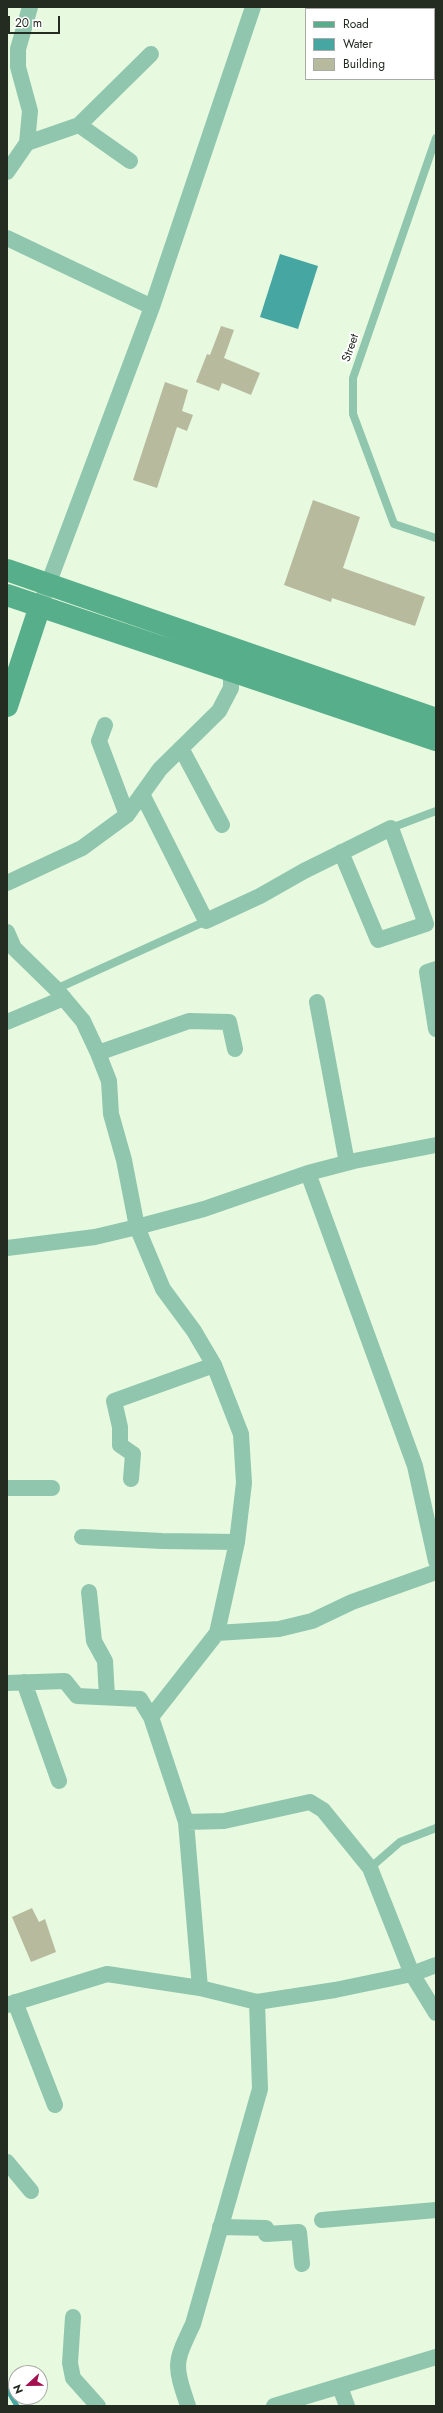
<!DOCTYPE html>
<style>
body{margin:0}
#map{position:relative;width:443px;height:2413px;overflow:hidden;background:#e7fae0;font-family:Jost,sans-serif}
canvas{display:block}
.frame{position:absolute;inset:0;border:8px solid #242b21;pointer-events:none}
.legend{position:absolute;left:305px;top:8px;width:130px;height:72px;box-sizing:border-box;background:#fff;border:1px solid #a7aaa6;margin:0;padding:5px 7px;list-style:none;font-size:12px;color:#242b21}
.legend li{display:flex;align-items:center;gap:8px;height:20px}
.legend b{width:20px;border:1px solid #a7aaa6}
.north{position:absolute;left:8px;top:2365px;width:40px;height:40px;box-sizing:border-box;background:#fff;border:1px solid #a7aaa6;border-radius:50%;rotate:248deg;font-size:11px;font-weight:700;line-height:16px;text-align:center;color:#242b21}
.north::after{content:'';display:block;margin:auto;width:14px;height:18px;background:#a30f4f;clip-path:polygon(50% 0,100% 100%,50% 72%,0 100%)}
.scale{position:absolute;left:8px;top:16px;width:52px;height:18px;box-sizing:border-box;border:2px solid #242b21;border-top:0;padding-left:5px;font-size:12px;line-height:14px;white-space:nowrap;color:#242b21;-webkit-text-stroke:3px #fff;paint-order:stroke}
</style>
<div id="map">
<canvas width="443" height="2413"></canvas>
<div class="frame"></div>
<ul class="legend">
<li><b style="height:5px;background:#56af8a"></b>Road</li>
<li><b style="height:11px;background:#45a6a2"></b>Water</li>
<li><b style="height:11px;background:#b8ba9d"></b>Building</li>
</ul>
<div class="north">N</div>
<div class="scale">20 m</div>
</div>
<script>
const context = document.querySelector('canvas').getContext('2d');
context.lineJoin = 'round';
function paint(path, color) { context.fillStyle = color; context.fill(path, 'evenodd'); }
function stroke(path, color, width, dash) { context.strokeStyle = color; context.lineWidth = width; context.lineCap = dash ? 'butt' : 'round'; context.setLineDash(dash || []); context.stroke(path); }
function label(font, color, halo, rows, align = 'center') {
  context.font = font + ' Jost,sans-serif'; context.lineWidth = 4; context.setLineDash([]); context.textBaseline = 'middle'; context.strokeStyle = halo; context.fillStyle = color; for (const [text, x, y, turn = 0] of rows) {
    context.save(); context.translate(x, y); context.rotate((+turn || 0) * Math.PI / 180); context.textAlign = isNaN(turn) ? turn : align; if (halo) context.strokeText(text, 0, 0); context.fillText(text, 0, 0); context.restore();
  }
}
const water = new Path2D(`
 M280 254 318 266 298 329 260 317Z`);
const stream = new Path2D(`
 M7 2389 17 2406`);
const building = new Path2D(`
 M221 326 234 330 224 358 260 373 251 395 222 383 219 391 196 382 207 354 210 355Z
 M165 382 188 390 182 411 193 415 187 431 177 427 157 488 133 480Z
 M313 500 360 517 343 568 425 597 415 626 332 598 331 602 284 585Z
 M32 1908 39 1922 45 1919 56 1952 31 1962 12 1917Z`);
const lane = new Path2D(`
 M436 138 353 378V414L394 524 436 538
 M391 828 436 811
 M56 989 206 921
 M370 1868 400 1842 436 1828`);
const street = new Path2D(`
 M79 125 130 161
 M27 143 30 111 18 67V49L30 7
 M7 172 27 143 79 125 151 54
 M7 238 152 307
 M40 606 152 307 253 7
 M105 725 99 741 127 815
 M181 748 222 825
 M142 794 206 921 260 896 304 871 391 828 426 924 378 940 341 852
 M7 883 82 848 127 815 160 769 219 711 231 688V672
 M7 932 14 948 56 989 83 1021 98 1053 109 1081 111 1114 124 1160 137 1227 163 1289 194 1331 214 1365 241 1434 244 1483 237 1542 217 1633 151 1717
 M436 969 427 972 436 1029
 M317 1002 347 1163
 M7 1022 64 998
 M98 1053 189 1021 229 1022 235 1049
 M308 1173 415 1466 436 1561
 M7 1248 95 1237 137 1227 204 1209 308 1173 354 1161 436 1145
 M131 1479 133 1454 120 1445V1427L114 1401 214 1365
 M7 1488H52
 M82 1537 162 1541 237 1542
 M89 1592 94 1641 105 1661 107 1697
 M217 1633 279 1629 312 1621 352 1602 436 1572
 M24 1682 59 1781
 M7 1683 65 1681 77 1696 140 1699 151 1717 186 1822 200 1988
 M186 1822 224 1821 310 1802 323 1810 370 1868 412 1974 436 2013
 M15 2002 55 2105
 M7 2005 107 1974 200 1988 257 2002 335 1990 412 1974 436 1965
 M7 2162 31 2191
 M322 2220 436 2210
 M220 2227 266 2228V2234L299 2232 302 2264
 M73 2317 70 2363 73 2378 98 2406
 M340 2387 347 2406
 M188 2406C174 2364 174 2364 193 2324L260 2089 257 2002
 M274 2406 436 2357`);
const secondary = new Path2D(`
 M7 570 436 719
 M7 595 436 740
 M7 706 40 606`);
const streetNames = [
 ["Street",351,348,-71]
];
paint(water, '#45a6a2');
stroke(stream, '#45a6a2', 5);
paint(building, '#b8ba9d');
stroke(lane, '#8fc6ad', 8);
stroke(street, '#8fc6ad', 16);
stroke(secondary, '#56af8a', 22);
label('12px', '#242b21', '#fff', streetNames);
</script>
